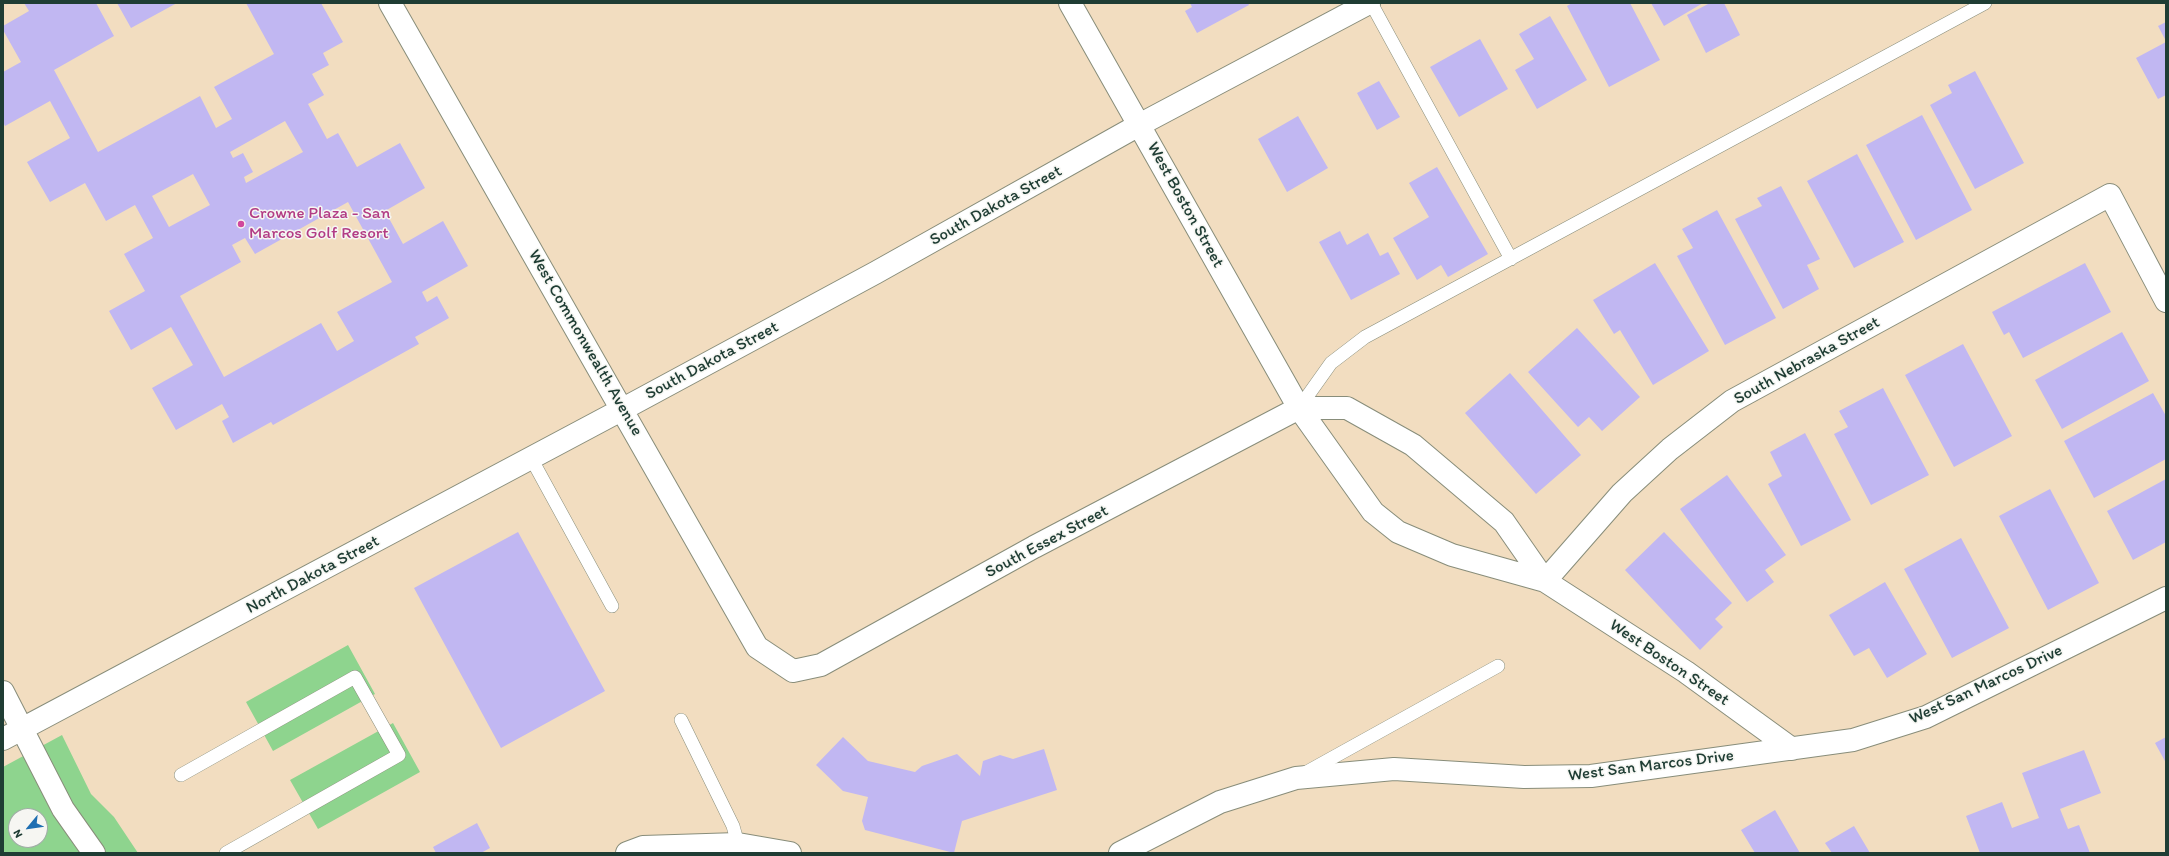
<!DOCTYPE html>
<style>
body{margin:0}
#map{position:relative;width:2169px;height:856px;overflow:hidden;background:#f2ddc0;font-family:Itim,sans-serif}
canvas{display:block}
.frame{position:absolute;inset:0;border:4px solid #1f3d34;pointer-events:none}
.north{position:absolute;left:8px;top:808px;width:40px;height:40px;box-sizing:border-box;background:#f6f6f2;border:1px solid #a0aca6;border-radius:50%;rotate:241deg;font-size:11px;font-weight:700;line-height:16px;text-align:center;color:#1f3d34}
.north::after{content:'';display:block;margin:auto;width:14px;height:18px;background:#1f6fb2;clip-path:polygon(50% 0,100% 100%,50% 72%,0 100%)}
</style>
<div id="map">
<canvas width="2169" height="856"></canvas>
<div class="frame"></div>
<div class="north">N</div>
</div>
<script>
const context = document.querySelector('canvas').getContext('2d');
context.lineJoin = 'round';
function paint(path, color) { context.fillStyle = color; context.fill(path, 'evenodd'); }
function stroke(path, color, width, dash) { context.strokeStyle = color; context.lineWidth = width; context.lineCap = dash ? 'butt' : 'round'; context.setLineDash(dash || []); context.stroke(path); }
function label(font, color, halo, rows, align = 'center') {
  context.font = font + ' Itim,sans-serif'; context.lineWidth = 3; context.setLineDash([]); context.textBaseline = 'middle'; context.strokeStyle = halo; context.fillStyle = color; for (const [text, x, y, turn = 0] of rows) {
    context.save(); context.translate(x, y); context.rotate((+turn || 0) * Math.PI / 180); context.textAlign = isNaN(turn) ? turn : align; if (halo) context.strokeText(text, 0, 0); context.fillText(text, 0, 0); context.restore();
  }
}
const green = new Path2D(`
 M348 645 375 694 273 751 246 702Z
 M393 723 420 772 318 829 290 780Z
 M62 735 91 794 114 817 138 853H3V767ZM16 816H40V840H16Z`);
const building = new Path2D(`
 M24 3H96L114 36 54 70 98 152 200 96 216 128 232 119 214 87 274 54 246 3H321L343 42 323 53 329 65 312 74 324 95 308 104 327 139 338 133 357 167 400 143 425 188 385 211 403 244 443 221 468 266 422 292 427 302 437 296 449 318 415 337 419 344 273 425 271 422 233 443 222 421 229 417 222 404 176 430 152 388 193 365 171 327 131 350 109 311 145 291 124 254 153 238 135 205 106 221 85 183 50 202 27 162 70 138 50 101 5 126 3 122V72L21 62 3 30V26L29 11ZM285 121 303 152 246 183 244 177 253 172 243 153 233 158 230 152ZM193 174 210 205 169 227 152 196ZM348 202 392 282 337 312 354 341 337 351 321 323 224 377 180 296 241 262 232 245 245 238 255 254Z
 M117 3H177L131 28Z
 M1190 3H1248L1249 5 1197 33 1185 11 1192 7Z
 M1572 3H1630L1660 60 1609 87 1567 6Z
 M1651 3H1703L1664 26Z
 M1710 3H1724L1740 35 1706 53 1687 15Z
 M1550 16 1587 80 1537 109 1515 70 1534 59 1519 34Z
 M2166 22V41L2158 26Z
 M1480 39 1508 89 1459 117 1430 67Z
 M2166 42V95L2158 99 2136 58Z
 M1975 71 2024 163 1975 189 1930 105 1952 93 1948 85Z
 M1379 81 1400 117 1377 130 1357 93Z
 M1922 115 1972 210 1916 240 1866 145Z
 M1298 116 1328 168 1287 192 1258 139Z
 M1857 154 1904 242 1854 268 1807 181Z
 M1437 167 1488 254 1448 277 1441 265 1417 280 1393 238 1429 217 1409 183Z
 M1781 186 1820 259 1807 265 1819 289 1783 309 1735 219 1762 206 1757 198Z
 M1717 210 1776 318 1725 345 1677 256 1693 248 1682 229Z
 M1340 231 1347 245 1368 233 1380 256 1388 252 1400 274 1351 300 1319 242Z
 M1655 263 1709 351 1653 385 1620 330 1614 334 1593 300Z
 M2085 263 2111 312 2023 358 2009 332 2004 335 1992 312Z
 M1577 328 1640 397 1602 431 1589 417 1578 427 1528 372Z
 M2122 332 2149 381 2062 429 2035 380Z
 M1963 344 2012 436 1954 467 1905 375Z
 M1510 373 1581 455 1536 494 1465 413Z
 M1883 388 1929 475 1871 505 1834 434 1848 427 1839 411Z
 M2153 393 2166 416V459L2094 498 2064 441Z
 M1805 433 1851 520 1801 546 1768 484 1782 476 1770 452Z
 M1727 475 1786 555 1765 570 1774 582 1747 602 1680 509Z
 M2166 479V542L2133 560 2107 511Z
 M2050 489 2099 583 2048 610 1999 516Z
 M518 532 605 691 501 748 414 588Z
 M1664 532 1732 603 1715 619 1723 627 1700 650 1625 570Z
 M1961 538 2009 628 1952 658 1904 569Z
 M1885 582 1927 654 1887 678 1869 648 1854 656 1829 615Z
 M843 737 868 761 915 772 922 766 957 754 980 776 983 761 1000 755 1013 759 1044 749 1057 790 962 821 954 853 865 830 862 821 868 797 843 791 816 765Z
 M2166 737V763L2155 743Z
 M2084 750 2101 793 2060 809 2068 829 2079 825 2090 853H1980L1966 816 2002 802 2012 828 2039 818 2022 773Z
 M1775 810 1800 853H1755L1741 830Z
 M477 823 490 848 481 853H436L433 847Z
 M1854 826 1870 853H1832L1825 843Z`);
const lane = new Path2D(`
 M1371 3 1511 259
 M1299 408 1331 363 1365 337 1985 3
 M531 458 612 606
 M681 720 733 826 738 844
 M1305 773 1498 666
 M181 775 355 677 399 755 226 853`);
const street = new Path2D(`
 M390 3 757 647 793 671 821 665 1034 547 1299 408H1347L1413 445 1504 522 1545 581
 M1070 3 1299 408 1373 512 1398 532 1452 555 1545 581 1686 672 1792 749
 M1545 581 1622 493 1670 449 1732 401 2110 195 2166 301
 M3 692 63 809 94 853
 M3 739 623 409 875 273 1139 125 1369 3
 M627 853 643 847 738 844 790 853
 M1120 853 1220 802 1296 778 1394 769 1524 777 1591 776 1853 740 1926 717 2166 598`);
const markers = [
 [241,224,4,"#d1479c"]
];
const streetNames = [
 ["West Boston Street",1185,205,61],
 ["South Dakota Street",996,206,-29],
 ["West Commonwealth Avenue",585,343,60],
 ["South Dakota Street",712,361,-28],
 ["South Nebraska Street",1807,361,-29],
 ["South Essex Street",1047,542,-28],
 ["North Dakota Street",313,575,-28],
 ["West Boston Street",1669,663,34],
 ["West San Marcos Drive",1986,685,-25],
 ["West San Marcos Drive",1651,766,-7]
];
const hotelNames = [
 ["Crowne Plaza - San",249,214],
 ["Marcos Golf Resort",249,234]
];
paint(green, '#8ed48e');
paint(building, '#c1b7f2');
stroke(lane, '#888d7a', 14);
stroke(street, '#888d7a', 24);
stroke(lane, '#fff', 13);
stroke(street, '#fff', 22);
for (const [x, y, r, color] of markers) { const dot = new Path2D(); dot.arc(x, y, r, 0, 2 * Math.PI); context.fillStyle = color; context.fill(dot); stroke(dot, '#f6f6f2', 1.5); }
label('17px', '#1f3d34', '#f6f6f2', streetNames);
label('17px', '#b23c85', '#f6f6f2', hotelNames, 'left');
</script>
